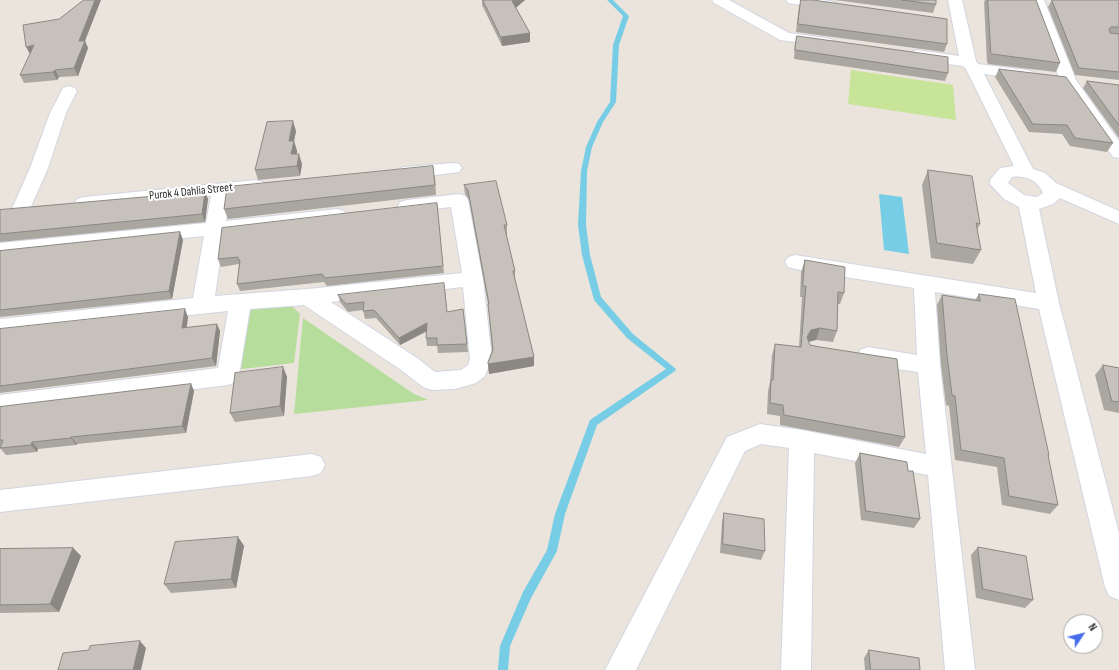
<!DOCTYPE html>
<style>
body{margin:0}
#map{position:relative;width:1119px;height:670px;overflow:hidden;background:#eae4dc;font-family:"Sofia Sans Condensed",sans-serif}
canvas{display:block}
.north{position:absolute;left:1063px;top:614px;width:40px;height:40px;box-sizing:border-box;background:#fff;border:1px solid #a9a9a9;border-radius:50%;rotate:55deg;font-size:11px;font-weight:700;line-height:16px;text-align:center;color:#292929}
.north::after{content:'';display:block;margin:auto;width:14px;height:18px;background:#486eec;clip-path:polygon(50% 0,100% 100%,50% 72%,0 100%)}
</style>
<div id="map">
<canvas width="1119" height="670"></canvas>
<div class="north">N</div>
</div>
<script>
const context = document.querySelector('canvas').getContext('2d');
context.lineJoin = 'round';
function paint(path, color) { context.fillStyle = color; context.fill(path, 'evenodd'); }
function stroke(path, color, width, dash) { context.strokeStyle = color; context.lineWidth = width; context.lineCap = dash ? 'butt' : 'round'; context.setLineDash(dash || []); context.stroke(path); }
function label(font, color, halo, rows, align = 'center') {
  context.font = font + ' "Sofia Sans Condensed",sans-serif'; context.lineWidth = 4; context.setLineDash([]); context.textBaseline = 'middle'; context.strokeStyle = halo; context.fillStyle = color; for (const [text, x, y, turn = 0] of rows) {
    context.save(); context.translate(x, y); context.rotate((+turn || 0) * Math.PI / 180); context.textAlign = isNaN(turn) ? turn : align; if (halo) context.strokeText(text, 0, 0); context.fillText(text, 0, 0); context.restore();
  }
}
const green = new Path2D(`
 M292 306 300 314 294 363 234 370 245 309Z
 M303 318 414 394 428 400 294 414Z`);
const pitch = new Path2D(`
 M851 70 953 85 956 120 848 104Z`);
const water = new Path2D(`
 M879 194 902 197 909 254 884 250Z`);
const stream = new Path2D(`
 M607 0H613L629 16 619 45 616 102 603 122 592 147 587 171 586 225 590 255 601 297 633 334 676 369 675 371 597 425 565 514 557 551 531 598 510 646 508 670H498L500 646 523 592 547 550 555 514 590 420 666 369 627 338 594 300 582 255 578 225 581 171 586 147 597 122 610 102 613 45 623 16Z`);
const minor = new Path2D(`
 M712 0H729L789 33 826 38 831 39 833 42 831 45 826 46 780 40 714 3Z
 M786 0H824L835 2 837 5 835 8 830 9 793 4 788 3Z
 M948 0H962L976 61 978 64 1027 70 1033 72 1035 75 1033 78 1027 80 984 74 1033 169 1045 173 1056 183 1119 211V224L1060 198 1053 204 1039 209 1059 303 1119 533V600L1109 596 1105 587 1039 309 935 292 940 365 975 670H945L928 475 814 453 811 670H781L789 448 761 444 745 451 636 670H605L727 437 760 424 802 430 926 454 918 372 868 365 860 362 857 356 860 350 868 347 917 355 914 288 795 269 788 267 785 262 788 257 795 255 1036 293 1019 207 1004 199 990 184V180L1000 168 1014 166 966 69 963 66 917 60 912 58 909 55 912 52 917 50 959 56ZM1012 177C1024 175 1038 180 1043 193L1037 197 1024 195 1008 183Z
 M1030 0H1044L1076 80 1119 141V158L1113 157 1060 80Z
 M69 86 75 88 77 91 66 113 48 168 30 209 28 213 21 215 14 213 12 209 30 168 50 113 63 88Z
 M453 163 459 164 462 168 459 172 404 179 398 177 395 173 398 169 404 167Z
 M256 180 263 182 265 186 263 190 229 194 226 221 337 209 344 211 347 215 344 219 337 221 224 234 215 296 308 289 462 273 451 207 407 212 400 210 398 206 400 202 407 200 459 194 466 196 468 200 483 279 492 359 485 376 476 383 455 389 431 390 423 387 401 370 304 305 250 309 239 376 236 382 228 385 0 413V395L218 368 228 311 0 335V319L193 298 204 236 0 257V243L206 223 211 196 84 209 77 207 75 203 77 199 84 197ZM463 287 470 359 468 365 461 370 435 372 417 358 331 302Z
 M312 454 321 457 325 465 321 473 312 476 0 512V490Z`);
const wall = new Path2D(`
 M482 0H525L516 8 530 33V42L502 46 482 5Z
 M801 0 947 44 944 52 796 32 799 6Z
 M835 0H936V4L933 13Z
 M985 0H1036L1060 63 1056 72 988 64 987 62 984 2Z
 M1052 0H1119V34H1116H1119V80L1075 75 1048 7Z
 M797 36 948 73 945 81 794 59 795 44Z
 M85 41 88 48 78 76 59 77 57 80 24 83 20 75Z
 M999 69 1113 143 1107 152 1070 146 1062 134 1029 132 995 77Z
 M1087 81 1119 85V138L1083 88Z
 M296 131 294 141 297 151V154L302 164 300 176 258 180 255 170Z
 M928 170 980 224 977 230 981 250 973 264 931 258 922 185Z
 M435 176 436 195 228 219 224 209Z
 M464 185 507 225V234H506L515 271V280L534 357V366L489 374 488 362 492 350 488 304 469 200 465 194Z
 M205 192 208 199 205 222 0 242V210Z
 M437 203 444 273 327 286 324 282 240 291 237 284 239 264 221 267 218 259Z
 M180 232 183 240 172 299 0 317V251Z
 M805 260 844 293 840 304H838L837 331 833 342 816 340 809 341 810 345 905 437 899 447 780 425V416L767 414 768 391 770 382 772 355 775 344 799 347 802 297H800L801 272Z
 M445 290 447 312 463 309 468 352 438 353 437 346H427L426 338V332L400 345 376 318 365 319 363 310 348 312 340 302 338 295Z
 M979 294 1049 455 1048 457 1058 505 1050 514 1002 505 997 467 955 460 949 406 946 405 941 365 937 305 942 295 975 300Z
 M188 317 187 327 220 331 216 366 0 393V329Z
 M1103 365 1119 368V413L1104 410 1095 375Z
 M283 367 287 377 284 416 235 422 230 413Z
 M191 384 194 391 186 433 77 444 76 445 38 449 37 452 6 455 0 448V407Z
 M860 453 908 471 920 519 914 528 861 520 855 463Z
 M724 513 765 551 761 560 720 553 722 522Z
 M238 537 244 546 236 588 171 593 164 584Z
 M978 547 1033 600 1025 608 976 598 971 555Z
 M73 548 81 556 59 612 0 613V549Z
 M869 650 920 670H865L864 658Z`);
const shadedWall = new Path2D(`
 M95 0H101L85 41 88 48 78 76 74 68 79 41Z
 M514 0H525L513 10 512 1Z
 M530 33V42L502 46 501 37Z
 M34 45 30 54 26 47Z
 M55 70 59 77 57 80 53 72Z
 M293 121 296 131 292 151 289 141Z
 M294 141 297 151 294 164 291 154Z
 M299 154 302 164 300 176 297 166Z
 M205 192 208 199 205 222 202 214Z
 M180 232 183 240 172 299 169 291Z
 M185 309 188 317 185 335 182 328Z
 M427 323 428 330 400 345 399 338Z
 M217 324 220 331 216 366 212 358Z
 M820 328 816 340 808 342 807 337 811 330Z
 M534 357V366L489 374 488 364Z
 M283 367 287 377 284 416 280 406Z
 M191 384 194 391 186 433 182 426Z
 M71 437 77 444 76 445 71 438Z
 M32 442 38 449 37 452 31 445Z
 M238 537 244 546 236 588 231 579Z
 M73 548 81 556 59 612 50 604Z
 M140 641 146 648 141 670H133Z`);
const building = new Path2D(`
 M84 0H95L79 41H85L74 68 55 70 53 72 20 75 34 45 26 47 23 25 59 19Z
 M483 0H514L512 1 530 33 501 37Z
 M801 0H813L947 19V44L798 24Z
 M902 0H936V4Z
 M988 0H1036L1060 63 992 54 991 53Z
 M1052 0H1119V27H1111L1109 29 1110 33 1119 34V72L1079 68Z
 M797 36 948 57V73L795 50Z
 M999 69 1066 77 1113 143 1075 138 1067 125 1033 124Z
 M1087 81 1119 85V125Z
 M293 121 289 141H294L291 154H299L297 166 255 170 267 122Z
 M433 166 435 185 224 209 227 187Z
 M928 170 972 176 980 224 976 223 981 250 937 243Z
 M496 181 507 225H504L515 271H513L534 357 488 364V362L493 350 488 304H489L468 190 464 185Z
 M205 192 202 214 0 234V210Z
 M437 203 443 266 325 278 322 274 237 284 240 260H238V257L218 259 222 228Z
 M180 232 169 291 0 310V251Z
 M805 260 845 267 844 293 838 292 837 331 820 328 811 330 807 337 810 345 820 347 897 359 905 437 784 415 783 405 770 403 771 380H773L775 344 801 347 806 286H803Z
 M444 283 447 312 463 309 467 344 437 345V338H426L427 323 399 338 374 310 363 311 364 302 346 304 338 295Z
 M979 294 1015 299 1049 455H1048L1058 505 1009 496 1004 458 961 450 955 396 952 395 947 355 942 295 980 301Z
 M185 309 182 328 217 324 212 358 0 386V329Z
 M1103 365 1119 368V402L1112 401Z
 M283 367 280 406 230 413 235 373Z
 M191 384 182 426 71 437V438L32 442 31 445 0 448 3 440H0V407Z
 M860 453 907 462 908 471H913L920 519 866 511Z
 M724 513 764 519 765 551 723 544Z
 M238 537 231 579 164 584 175 542Z
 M978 547 1026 556 1033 600 983 589Z
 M73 548 50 604 0 605V549Z
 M140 641 133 670H58L63 653 89 650 90 646Z
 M869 650 919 658 920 670H871Z`);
const streetNames = [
 ["Purok 4 Dahlia Street",191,192,-6]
];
paint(green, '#b6dd9c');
paint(pitch, '#c8e499');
paint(water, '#76cde5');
paint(stream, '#76cde5');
stroke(minor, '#d2d5e1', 2);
paint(minor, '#fff');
paint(wall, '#aaa7a1');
paint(shadedWall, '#8b8883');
paint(building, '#c6c2bb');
stroke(building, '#8b8883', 1);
label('12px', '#292929', '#fff', streetNames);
</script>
